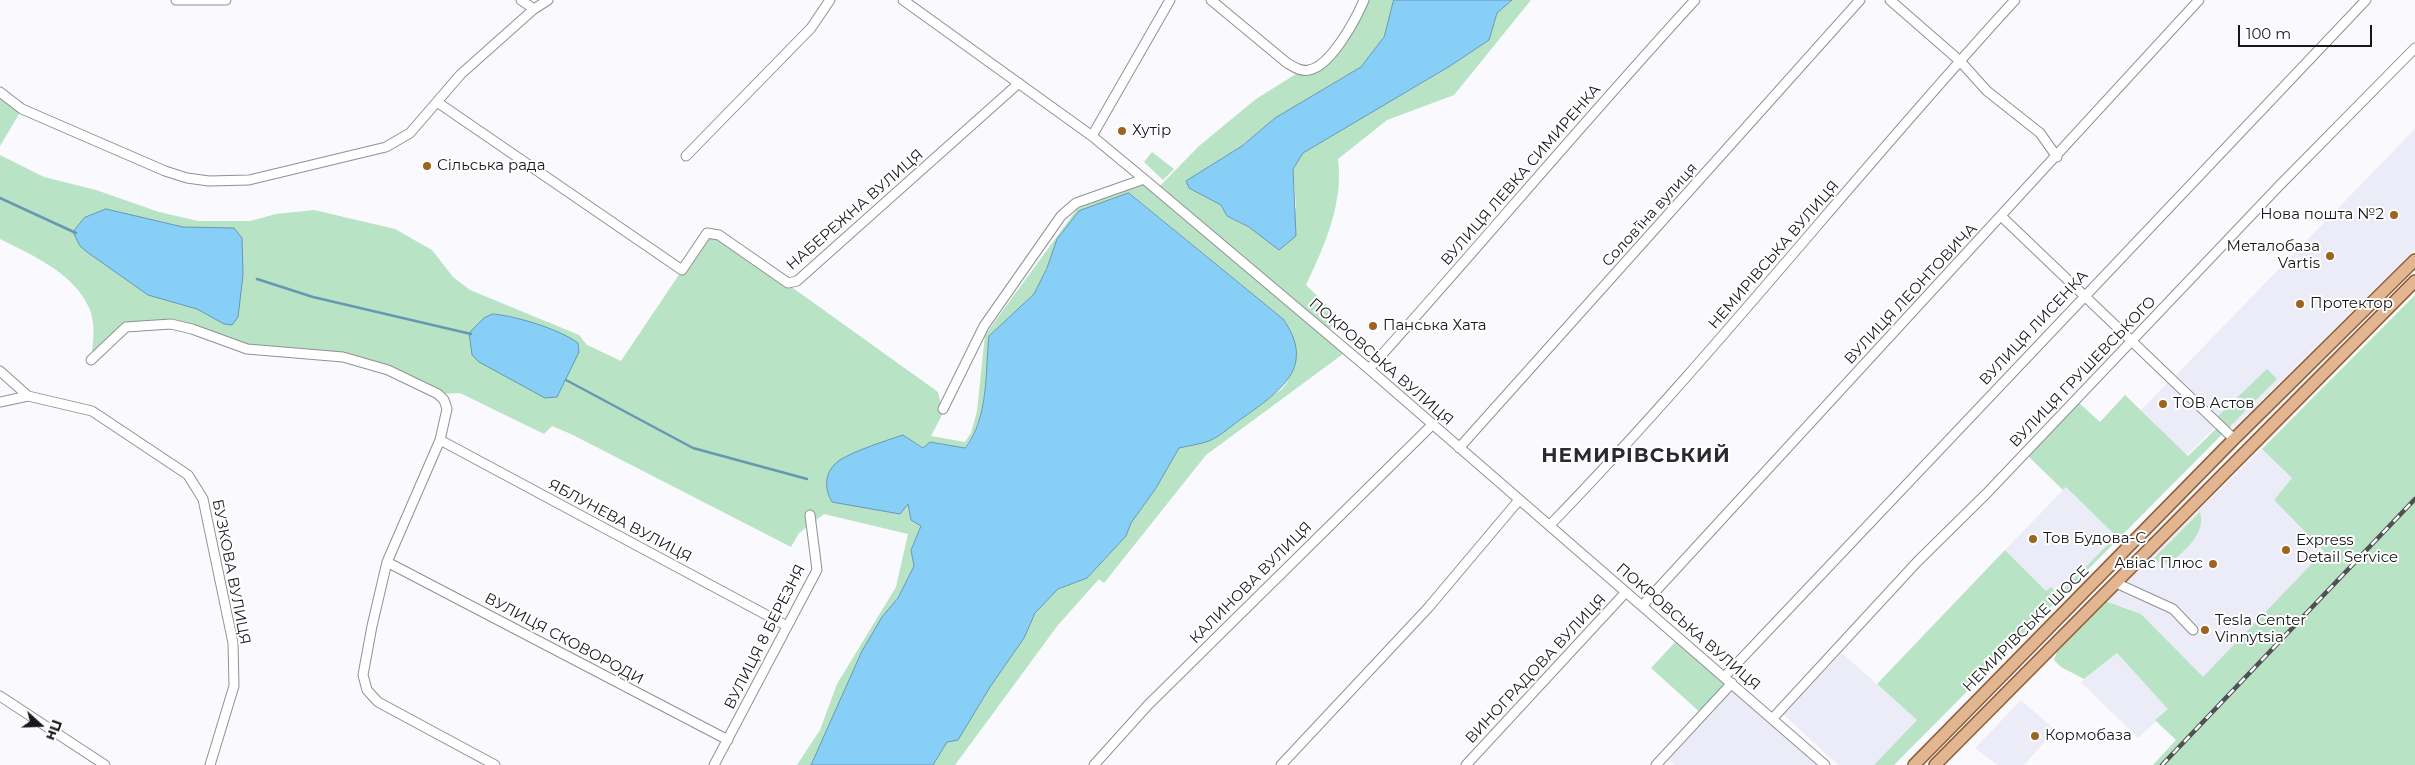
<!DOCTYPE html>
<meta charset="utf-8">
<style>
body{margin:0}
#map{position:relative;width:2415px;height:765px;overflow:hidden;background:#f9f9fe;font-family:Montserrat,sans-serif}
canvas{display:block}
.north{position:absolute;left:15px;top:700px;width:50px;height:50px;-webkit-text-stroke:4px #fff;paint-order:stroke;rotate:110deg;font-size:14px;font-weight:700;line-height:20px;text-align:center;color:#171719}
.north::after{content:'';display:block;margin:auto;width:18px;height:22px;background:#171719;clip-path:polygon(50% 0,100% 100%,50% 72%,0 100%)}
.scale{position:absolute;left:2238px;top:25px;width:134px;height:22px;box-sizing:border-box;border:2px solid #171719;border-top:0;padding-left:6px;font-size:15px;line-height:18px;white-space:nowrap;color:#171719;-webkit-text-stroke:4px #fff;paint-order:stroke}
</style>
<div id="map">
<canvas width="2415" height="765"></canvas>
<div class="north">Пн</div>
<div class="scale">100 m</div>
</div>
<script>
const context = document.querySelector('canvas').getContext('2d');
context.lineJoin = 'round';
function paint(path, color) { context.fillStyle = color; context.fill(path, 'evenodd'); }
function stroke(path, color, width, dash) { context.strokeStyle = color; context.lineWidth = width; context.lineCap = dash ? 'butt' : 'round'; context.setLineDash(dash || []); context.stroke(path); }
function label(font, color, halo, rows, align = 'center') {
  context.font = font + ' Montserrat,sans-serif'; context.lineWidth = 4; context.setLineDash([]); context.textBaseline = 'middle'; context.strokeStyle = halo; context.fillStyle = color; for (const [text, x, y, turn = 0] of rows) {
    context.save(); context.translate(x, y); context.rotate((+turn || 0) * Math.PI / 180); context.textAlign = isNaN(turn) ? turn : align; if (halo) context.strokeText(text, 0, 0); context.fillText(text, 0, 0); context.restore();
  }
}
const built = new Path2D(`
 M2415 129V249L2234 427 2230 428 2176 375Z
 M2169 381 2216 426 2187 455 2141 410Z
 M2262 449 2292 478 2274 500 2324 551 2203 678 2141 614 2105 601Z
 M2066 487 2116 536 2058 595 2046 591 2005 550Z
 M1842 653 1917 720 1874 765H1838L1783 714Z
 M2117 653 2169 709 2138 738 2081 682Z
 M1732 683 1825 765H1675L1665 755Z
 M2021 700 2055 730 2024 765H1997L1975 748Z`);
const green = new Path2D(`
 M1368 0H1394L1384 37 1361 67 1275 118 1242 146 1186 181 1189 188 1221 205 1227 216 1249 227 1279 249 1296 207 1293 169 1303 153 1450 66 1489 40 1497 13 1512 0H1531L1454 95 1387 120 1338 159C1344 203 1324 247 1306 285L1336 314 1328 334 1347 351 1206 455 1104 583 1099 579 1058 625 955 765H933L947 742 958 739 990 687 1024 638 1034 613 1058 589 1087 578 1126 536 1131 523 1156 488 1179 448 1210 440 1282 389 1288 381 1295 357 1293 337 1283 319 1130 193 1047 268 1034 294 989 336C985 373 989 417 964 448L930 442 924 448 903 435 867 448 834 465 909 504 912 515 921 526 911 550 914 566 898 598 882 617 862 651 811 765H797L820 730 837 684 896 587 908 534 824 514 799 533 791 547 571 434 552 426 544 434 460 393 438 394 374 365 247 349 192 329 126 327 91 360C93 344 96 326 90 310 76 274 32 255 0 239V155L44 177 96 190 159 212 198 221H250L276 214 314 210 395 229 432 250 453 277 470 290 579 335 587 345 621 361 707 233 719 235 938 392 943 413 931 436 965 442 971 433 977 411 985 335 1077 209 1144 179 1157 189 1199 146 1256 99 1296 74 1312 73 1334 58 1361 16Z
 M0 92 22 109 0 146Z
 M1152 152 1174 169 1163 180 1144 162Z
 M2415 295V765H2153L2176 740 2155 720 2168 709 2117 653 2084 679 2061 667 2054 660 2057 652 2105 601 2141 614 2203 677 2324 551 2274 500 2292 478 2262 449Z
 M2267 369 2277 379 1894 765H1874L1917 720 1877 684 2005 550 2046 591 2051 587 2058 595 2116 536 2066 487 2063 490 2028 456 2079 403 2100 422 2125 395 2188 456 2223 422 2218 416Z
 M2200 512C2206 535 2185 549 2171 563L2150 562Z
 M1679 638 1732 683 1703 715 1651 668Z`);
const water = new Path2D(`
 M1394 0H1512L1497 13 1489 40 1450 66 1303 153 1293 169 1296 236 1279 250 1249 227 1227 216 1221 205 1189 188 1186 181 1242 146 1275 118 1361 67 1384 37Z
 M1129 193 1283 319C1317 367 1280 391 1244 417 1233 424 1221 436 1209 441 1200 444 1188 446 1179 448L1156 488 1131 523 1126 536 1087 578 1058 589 1035 613 1024 638 990 687 958 740 947 742 933 765H811L862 651 882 617 898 598 914 566 911 550 921 526 911 520 908 504 900 514 832 502C825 490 824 476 834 465 843 454 888 440 903 435L923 448 930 442 965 448C989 417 985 373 989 336L1034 294 1047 268 1057 239 1079 211Z
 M106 209 183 227 234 228 242 238 243 275 238 317 232 325 224 324 197 309 148 295 87 252 80 246 73 232 84 218Z
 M493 314C516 316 559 329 578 343L579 352 557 397 545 398 479 362 472 355 469 333 484 318Z`);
const stream = new Path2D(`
 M0 198 76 233
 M257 279 313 297 471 334
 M566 380 693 448 807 479`);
const minor = new Path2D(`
 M176 0H226
 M521 0 534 9
 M903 0 1092 136 1144 179 1369 369 1825 765
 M1211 0 1287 63C1294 67 1301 72 1309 70 1331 66 1356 19 1364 0
 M1890 0 1960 61 1987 91 2040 133 2057 157
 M0 92 22 109 165 171 187 178 209 181 249 180 386 147 410 133 461 74 534 9 548 0
 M437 102 682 270 707 233 719 235 788 283 797 281 1019 83
 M1092 136 1170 0
 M686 156 811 28 830 0
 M2001 216 2234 439
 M91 360 126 327 171 324 192 329 247 349 343 357 388 370 438 394 444 400 447 409 440 440 387 562 372 626 363 675 367 690 378 702 495 765
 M1369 369C1479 247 1584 121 1695 0
 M0 371 28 396
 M0 402 28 396 92 411 188 475 203 499 233 643 234 686 210 765
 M943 409 984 326 1061 216 1076 203 1144 179
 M440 440 787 626
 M1459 448 1860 0
 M1550 525C1713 357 1857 172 2015 0
 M387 562 728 740
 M2116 583 2173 609 2193 630
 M1642 606 2199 0
 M1724 677 2366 0
 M0 696 105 765
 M1773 718 1917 562 1987 493 2279 186 2415 48
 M714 765 817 570 810 515
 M1094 765 1148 705 1432 425
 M1281 765 1428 608 1519 500
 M1466 765 1626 592
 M1656 765 1732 683`);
const major = new Path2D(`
 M1914 765 2234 439 2415 260
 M1935 765 2415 281`);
const rail = new Path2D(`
 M2162 765 2415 499`);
const markers = [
 [1122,131,5,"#9c651f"],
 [427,166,5,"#9c651f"],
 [2394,215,5,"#9c651f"],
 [2330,256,5,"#9c651f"],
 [2300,304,5,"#9c651f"],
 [1373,326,5,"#9c651f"],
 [2163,404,5,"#9c651f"],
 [2033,539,5,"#9c651f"],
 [2286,550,5,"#9c651f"],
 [2213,564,5,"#9c651f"],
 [2205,630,5,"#9c651f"],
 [2035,736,5,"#9c651f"]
];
const poiNames = [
 ["Хутір",1132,131],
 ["Сільська рада",437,166],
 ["Нова пошта №2",2384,215,"right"],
 ["Металобаза",2320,247,"right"],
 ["Vartis",2320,264,"right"],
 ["Протектор",2310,304],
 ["Панська Хата",1383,326],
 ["ТОВ Астов",2173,404],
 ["Тов Будова-С",2043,539],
 ["Express",2296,541],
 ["Detail Service",2296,558],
 ["Авіас Плюс",2203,564,"right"],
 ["Tesla Center",2215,621],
 ["Vinnytsia",2215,638],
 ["Кормобаза",2045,736]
];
const streetNames = [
 ["ВУЛИЦЯ ЛЕВКА СИМИРЕНКА",1521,175,-49],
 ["НАБЕРЕЖНА ВУЛИЦЯ",855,210,-41],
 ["Соловʼїна вулиця",1650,215,-48],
 ["НЕМИРІВСЬКА ВУЛИЦЯ",1774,255,-49],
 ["ВУЛИЦЯ ЛЕОНТОВИЧА",1911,294,-47],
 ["ВУЛИЦЯ ЛИСЕНКА",2034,328,-47],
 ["ПОКРОВСЬКА ВУЛИЦЯ",1381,362,41],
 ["ВУЛИЦЯ ГРУШЕВСЬКОГО",2083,372,-46],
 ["ЯБЛУНЕВА ВУЛИЦЯ",620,521,28],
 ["БУЗКОВА ВУЛИЦЯ",231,572,79],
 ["КАЛИНОВА ВУЛИЦЯ",1251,583,-45],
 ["ПОКРОВСЬКА ВУЛИЦЯ",1688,627,41],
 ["НЕМИРІВСЬКЕ ШОСЕ",2026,629,-45],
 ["ВУЛИЦЯ 8 БЕРЕЗНЯ",765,637,-63],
 ["ВУЛИЦЯ СКОВОРОДИ",564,639,28],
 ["ВИНОГРАДОВА ВУЛИЦЯ",1536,669,-47]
];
const districtNames = [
 ["НЕМИРІВСЬКИЙ",1636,456]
];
paint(built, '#ebecf7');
paint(green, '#b8e3c4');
paint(water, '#88cff7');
stroke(water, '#6698b4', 1);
stroke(stream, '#6698b4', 2.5);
stroke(minor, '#919195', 11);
stroke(major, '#905f39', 14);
stroke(minor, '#fff', 9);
stroke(major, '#e3b692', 11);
stroke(rail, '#515154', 4.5);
stroke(rail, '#fff', 2.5, [8]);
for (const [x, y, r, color] of markers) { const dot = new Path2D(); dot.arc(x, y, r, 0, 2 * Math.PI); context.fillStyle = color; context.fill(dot); stroke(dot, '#fff', 2); }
label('15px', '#171719', '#fff', poiNames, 'left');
label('15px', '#171719', '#fff', streetNames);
context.letterSpacing = '1px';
label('bold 20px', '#2a2b2e', '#fff', districtNames);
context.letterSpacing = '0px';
</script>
